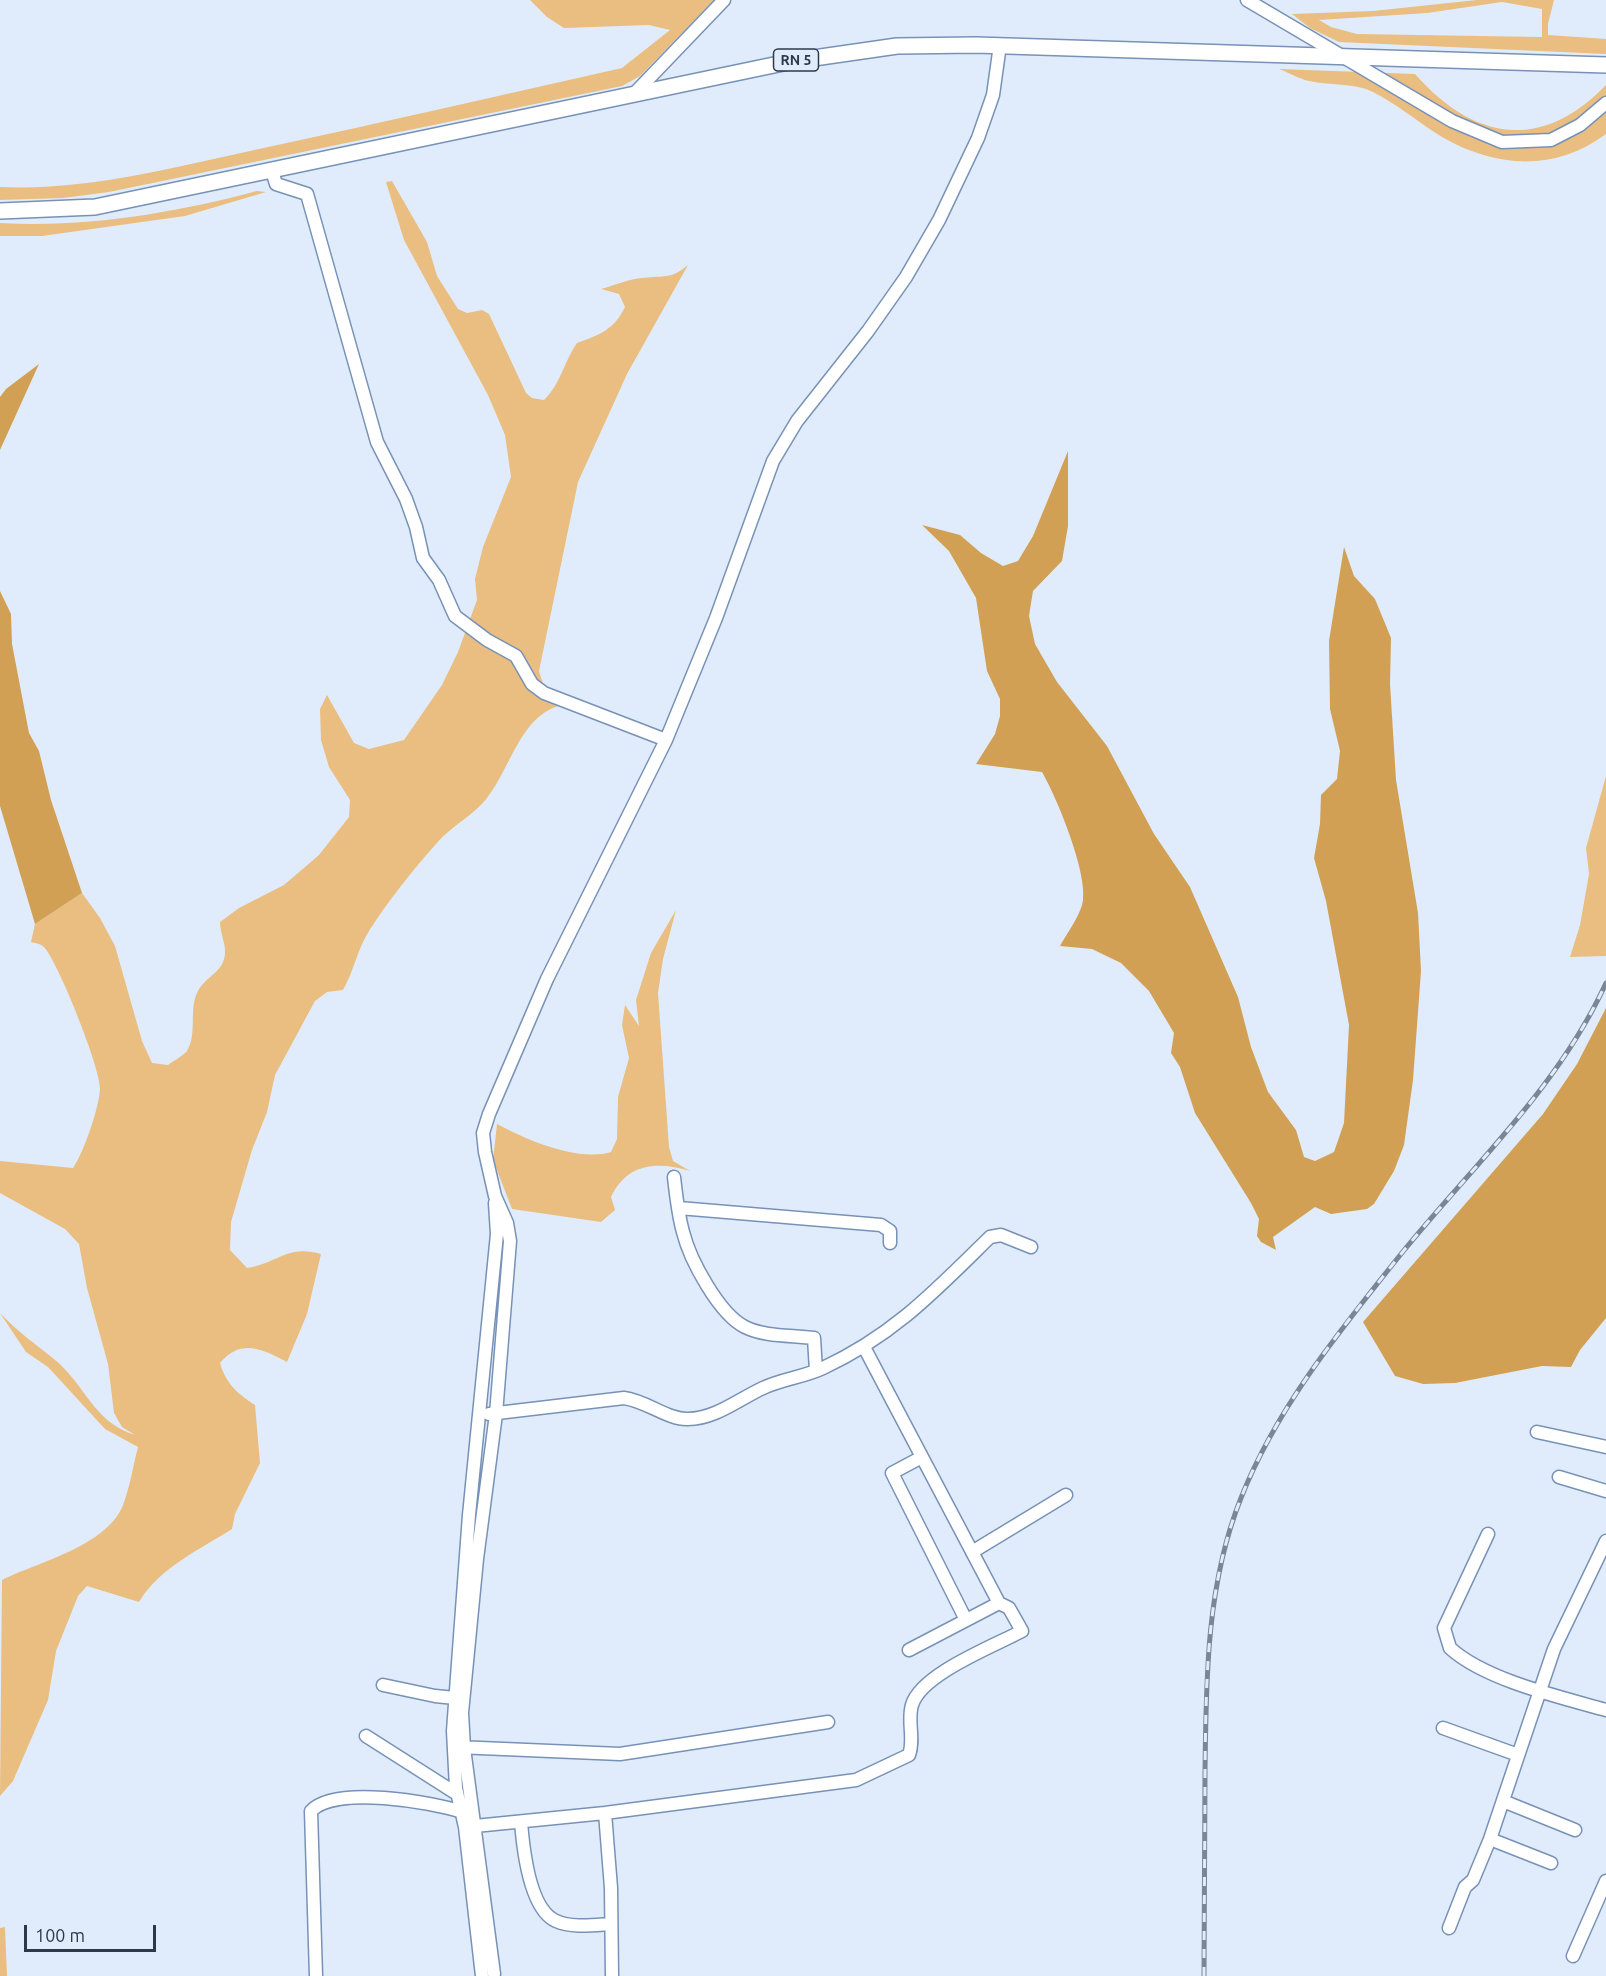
<!DOCTYPE html>
<style>
body{margin:0}
#map{position:relative;width:1606px;height:1976px;overflow:hidden;background:#e0ecfc;font-family:Ubuntu,sans-serif}
canvas{display:block}
.scale{position:absolute;left:24px;top:1925px;width:132px;height:27px;box-sizing:border-box;border:3px solid #2e3948;border-top:0;padding-left:8px;font-size:18px;line-height:21px;white-space:nowrap;color:#2e3948;-webkit-text-stroke:4px #e0ecfc;paint-order:stroke}
</style>
<div id="map">
<canvas width="1606" height="1976"></canvas>
<div class="scale">100 m</div>
</div>
<script>
const context = document.querySelector('canvas').getContext('2d');
context.lineJoin = 'round';
function paint(path, color) { context.fillStyle = color; context.fill(path, 'evenodd'); }
function stroke(path, color, width, dash) { context.strokeStyle = color; context.lineWidth = width; context.lineCap = dash ? 'butt' : 'round'; context.setLineDash(dash || []); context.stroke(path); }
function label(font, color, halo, rows, align = 'center') {
  context.font = font + ' Ubuntu,sans-serif'; context.lineWidth = 6; context.setLineDash([]); context.textBaseline = 'middle'; context.strokeStyle = halo; context.fillStyle = color; for (const [text, x, y, turn = 0] of rows) {
    context.save(); context.translate(x, y); context.rotate((+turn || 0) * Math.PI / 180); context.textAlign = isNaN(turn) ? turn : align; if (halo) context.strokeText(text, 0, 0); context.fillText(text, 0, 0); context.restore();
  }
}
const green = new Path2D(`
 M530 0H714L640 76 622 86 109 192 63 198 0 200V187C87 191 175 167 259 149 380 123 501 95 622 68L670 30 649 25 564 28 547 17Z
 M1477 0H1554L1548 24V35L1606 39V54L1339 42 1310 28 1292 14 1373 11ZM1502 2 1542 9V37L1357 34 1331 27 1319 20 1427 13Z
 M1279 69 1415 74C1474 141 1542 152 1606 85V134C1555 172 1496 168 1442 137 1419 123 1397 104 1373 92 1353 82 1326 86 1305 80 1296 77 1287 72 1279 69Z
 M392 181 427 242 437 276 458 309 467 313 482 310 489 314 526 393 532 398 544 400C560 385 564 362 577 343 599 335 614 330 625 307L619 294 601 289C615 285 629 279 643 278 665 275 670 280 688 265L627 374 578 482 539 671 543 684 558 706C520 718 510 769 487 798 473 816 451 826 436 844 412 871 388 901 369 931 357 950 354 971 343 990L327 992 315 1001 275 1075 267 1112 252 1150 231 1222 230 1250 247 1268C278 1263 288 1244 321 1254L307 1314 287 1362C262 1349 241 1338 220 1363 226 1384 238 1394 255 1405L260 1463 235 1514 232 1529C199 1550 159 1568 139 1602L87 1586 78 1596 56 1651 48 1700 13 1781 0 1796 2 1580C38 1562 107 1546 123 1505 130 1487 133 1466 138 1447L105 1429 48 1367 26 1352 0 1313C17 1331 35 1344 54 1359 85 1384 93 1422 135 1435L122 1427 114 1413 108 1364 87 1288 79 1244 65 1229 0 1193V1161L73 1168C84 1152 99 1108 100 1089 101 1069 58 962 44 947 41 944 35 943 31 942L35 924 82 893 100 918 115 946 142 1041 152 1063 168 1065C173 1061 183 1056 187 1051 198 1033 188 1009 198 991 206 976 223 973 225 954 226 944 220 933 220 922L239 908 284 885 319 855 349 817 350 800 329 767 321 740 320 709 327 695 354 743 369 749 404 740 442 685 458 652 477 600 475 579 483 547 511 477 505 435 488 395 404 240 386 182Z
 M257 191 266 192 185 216 42 236H0V223C85 228 175 213 257 191Z
 M1606 776V956L1570 957 1580 925 1589 874 1586 848Z
 M676 910 663 959 658 993 669 1147 673 1161 690 1171C657 1161 627 1163 611 1197L615 1210 601 1222 512 1209 493 1160 497 1124C527 1140 577 1162 611 1152L617 1139 618 1097 629 1058 622 1025 625 1005 639 1026 636 1000 651 953Z
 M5 1927 7 1976H0V1928Z`);
const forest = new Path2D(`
 M39 364 0 450V397L6 389Z
 M1068 451V526L1062 561 1033 591 1029 616 1035 644 1057 682 1107 746 1154 834 1190 887 1238 997 1251 1047 1268 1092 1296 1130 1304 1157 1315 1161 1334 1152 1344 1123 1349 1025 1326 901 1314 858 1320 824 1321 795 1337 779 1340 751 1330 709 1329 641 1344 547 1354 576 1375 599 1391 638 1390 684 1396 780 1418 913 1421 971 1413 1080 1404 1145 1394 1171 1374 1204 1367 1209 1331 1214 1315 1207 1273 1237 1276 1250 1261 1242 1257 1236 1259 1219 1251 1203 1195 1113 1180 1067 1171 1053 1174 1033 1149 991 1121 963 1092 949 1060 946C1067 933 1081 915 1083 900 1087 871 1057 798 1042 772L976 764 995 734 1000 716V699L987 671 976 598 949 551 922 525 960 535 981 553 1003 566 1018 561 1033 536Z
 M0 591 11 614 12 644 29 733 39 751 51 800 82 893 35 924 0 806Z
 M1606 1008V1318L1580 1350 1571 1367 1542 1366 1455 1383 1423 1384 1395 1376 1363 1322 1543 1114 1577 1064Z`);
const minor = new Path2D(`
 M1247 0 1452 121 1502 142 1551 140 1580 125 1606 103
 M633 95 724 0
 M272 171 276 184 307 194 377 442 406 499 416 527 423 558 439 580 455 616 487 640 516 656 532 684 544 693 666 740
 M674 1177C676 1195 678 1214 683 1232 690 1260 719 1314 745 1327 765 1337 792 1335 814 1338L816 1371
 M679 1208 881 1225 890 1231V1243
 M489 1414 624 1398C647 1401 668 1420 688 1419 715 1419 739 1399 763 1388 782 1379 804 1377 823 1368 894 1335 936 1290 990 1237L1001 1235 1031 1247
 M1537 1432 1606 1447
 M922 1457 892 1473 966 1620
 M1559 1477 1606 1491
 M1488 1534 1444 1628 1450 1648C1485 1680 1560 1697 1606 1710
 M972 1552 1066 1495
 M909 1650 999 1603
 M383 1685 435 1696 455 1698
 M1443 1728 1518 1755
 M366 1736 457 1794
 M457 1747 620 1754 828 1722
 M1503 1801 1575 1830
 M605 1813 611 1888 612 1976
 M521 1822C523 1847 529 1909 556 1921 571 1928 594 1925 611 1924
 M465 1827 605 1813 856 1780 909 1755C915 1739 907 1721 912 1705 921 1674 994 1646 1022 1631L1009 1608 999 1603 864 1347
 M1490 1839 1551 1863
 M1449 1928 1465 1887 1473 1880 1490 1839 1554 1649 1606 1541
 M1573 1956 1606 1881
 M494 1974 464 1748 462 1713 477 1559 496 1414 510 1241 507 1223 495 1196 485 1152 483 1133 489 1114 547 979 666 740 716 618 773 461 797 421 868 331 906 277 939 220 978 138 993 95 1000 45
 M316 1976 311 1811C335 1785 431 1802 462 1812
 M482 1976 465 1827 456 1788 453 1731 469 1515 497 1234 495 1203`);
const major = new Path2D(`
 M0 211 95 207 793 61 897 46 976 45 1606 65`);
const rail = new Path2D(`
 M1204 1976C1204 1909 1205 1841 1205 1774 1206 1681 1206 1585 1241 1498 1276 1409 1338 1333 1397 1259 1469 1169 1557 1090 1606 983`);
const shields = [
 [796,60,45]
];
const shieldNames = [
 ["RN 5",796,60]
];
paint(green, '#e9be80');
paint(forest, '#d1a054');
stroke(minor, '#7792b6', 15);
stroke(major, '#7792b6', 18);
stroke(minor, '#fff', 12);
stroke(major, '#fff', 15);
stroke(rail, '#7a8595', 5);
stroke(rail, '#e0ecfc', 3, [9]);
for (const [x, y, w] of shields) { const box = new Path2D(); box.roundRect(x - w / 2, y - 11, w, 22, 4.5); context.fillStyle = '#e0ecfc'; context.fill(box); stroke(box, '#2e3948', 1.5); }
label('bold 14px', '#2e3948', null, shieldNames);
</script>
